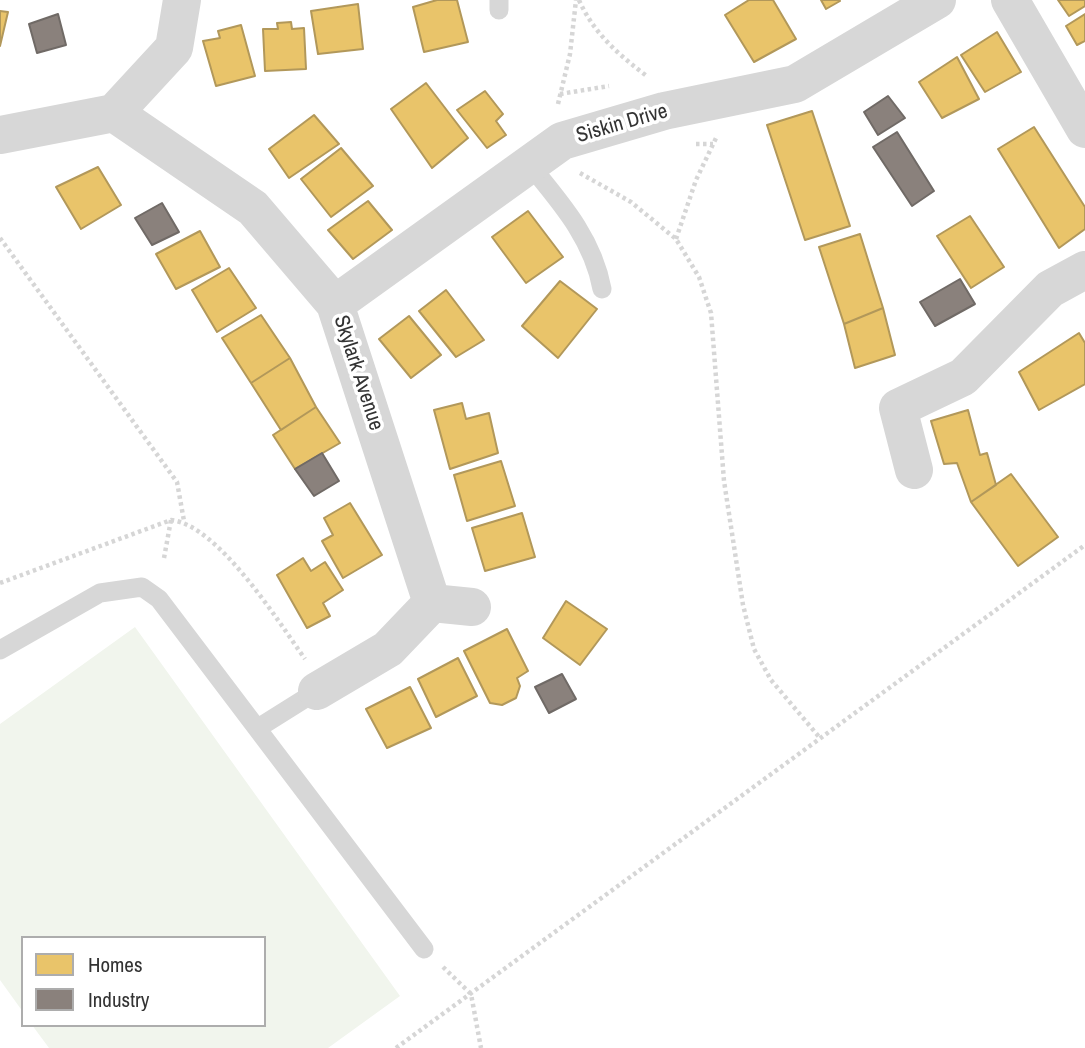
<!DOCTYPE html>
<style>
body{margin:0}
#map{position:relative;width:1085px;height:1048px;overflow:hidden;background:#fff;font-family:"Archivo Narrow",sans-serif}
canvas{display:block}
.legend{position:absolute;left:21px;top:936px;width:245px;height:91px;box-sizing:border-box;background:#fff;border:2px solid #adadad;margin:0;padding:9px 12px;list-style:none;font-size:21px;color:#333}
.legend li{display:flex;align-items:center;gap:14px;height:35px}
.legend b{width:35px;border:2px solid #adadad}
</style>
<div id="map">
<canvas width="1085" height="1048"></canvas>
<ul class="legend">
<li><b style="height:19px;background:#e9c46a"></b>Homes</li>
<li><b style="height:19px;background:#8a817c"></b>Industry</li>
</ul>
</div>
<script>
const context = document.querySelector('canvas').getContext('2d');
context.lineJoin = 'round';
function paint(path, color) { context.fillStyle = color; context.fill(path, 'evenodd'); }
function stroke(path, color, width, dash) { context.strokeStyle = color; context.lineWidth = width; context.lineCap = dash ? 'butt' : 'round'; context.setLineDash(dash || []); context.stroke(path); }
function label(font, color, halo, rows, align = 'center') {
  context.font = font + ' "Archivo Narrow",sans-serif'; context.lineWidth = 7; context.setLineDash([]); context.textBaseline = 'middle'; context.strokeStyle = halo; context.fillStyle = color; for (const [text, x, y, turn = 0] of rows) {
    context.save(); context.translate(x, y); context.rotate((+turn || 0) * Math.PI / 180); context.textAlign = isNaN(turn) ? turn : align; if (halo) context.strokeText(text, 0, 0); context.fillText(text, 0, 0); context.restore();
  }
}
const green = new Path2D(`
 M135 627 400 996 328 1048H49L32 1025H264V938H23V1012L0 980V724Z`);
const homes = new Path2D(`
 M437 0H457L468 42 424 52 413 7Z
 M749 0H773L796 39 754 62 725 15Z
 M821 0H839L840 1 826 9Z
 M1058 0H1085V6L1069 16Z
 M358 4 363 49 318 54 311 11Z
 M0 11 8 12 0 46Z
 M1085 14V41L1077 45 1066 26Z
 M291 22 292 29 304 28 306 69 265 71 263 29H278L277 23Z
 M241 25 255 76 216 86 203 41 220 38 218 31Z
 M997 32 1021 72 985 92 961 55Z
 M957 57 979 99 942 118 919 82Z
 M426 83 468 138 432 168 391 109Z
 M485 91 503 114 496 121 506 135 487 148 457 110Z
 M812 111 850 226 805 240 767 125Z
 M314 115 339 144 289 178 269 149Z
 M1034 127 1085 207V229L1059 248 998 149Z
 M341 148 373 186 331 217 301 179Z
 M98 167 121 205 81 229 56 187Z
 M368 201 392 230 353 259 328 230Z
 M528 211 563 257 526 283 492 237Z
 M970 216 1004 267 971 288 937 236Z
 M200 231 220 267 176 289 156 254Z
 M860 234 883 308 844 324 819 247Z
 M229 268 256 308 217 332 192 290Z
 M560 281 597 309 558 358 522 326Z
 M446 290 484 340 456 357 419 311Z
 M883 308 895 355 855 368 844 324Z
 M261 315 290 358 251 383 222 338Z
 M409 316 441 355 411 378 379 339Z
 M1079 333 1085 343V384L1039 410 1019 372Z
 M290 358 316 407 281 430 251 383Z
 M462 403 466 419 489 413 498 453 450 469 434 410Z
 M316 407 340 443 295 469 273 435Z
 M968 410 980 455 987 453 996 485 971 502 957 463 944 464 931 421Z
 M501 461 515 506 467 521 454 475Z
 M1011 474 1058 537 1018 566 971 502Z
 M350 503 382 555 343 578 322 541 333 535 324 518Z
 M522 513 535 557 485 571 472 528Z
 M303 558 311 571 325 562 343 590 323 603 330 616 307 628 277 575Z
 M566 601 607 629 580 665 543 638Z
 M507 629 528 671 517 678 520 686 516 698 502 705 490 703 464 651Z
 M458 658 477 696 436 717 418 679Z
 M410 687 431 728 387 748 366 709Z`);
const industry = new Path2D(`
 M58 14 66 45 37 53 29 24Z
 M888 96 905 118 878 135 864 112Z
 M897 132 934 191 912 206 873 147Z
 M162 203 179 232 152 245 135 218Z
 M960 279 975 304 935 326 920 302Z
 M322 453 339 481 314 496 295 469Z
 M562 674 576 699 549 713 535 687Z`);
const path = new Path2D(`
 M579 0C594 34 619 55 648 77
 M560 94 609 86
 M558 104 570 54 576 0
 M696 144H713
 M580 173 631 202 676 239 699 277 711 313 724 481 743 605 754 649 771 680 820 738
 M0 238 177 482 184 521
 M676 239 696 180 717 136
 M164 558 171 520
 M0 583 171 520C218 525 278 621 305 659
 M443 967 471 994 481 1048
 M396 1048 1085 545`);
const lane = new Path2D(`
 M499 10V0
 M529 164C561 203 593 239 602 289
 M0 650 100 593 142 587 159 599C248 715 335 833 424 949
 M258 728 317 691`);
const street = new Path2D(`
 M1010 0 1085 129
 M114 113 253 208 335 304 432 603 388 649 317 691
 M114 113 174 48 182 0
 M0 135 114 113
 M335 304 562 141 664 111 795 84 937 0
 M914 470 898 408 963 377 1050 289 1085 270
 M432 603 472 607`);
const streetNames = [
 ["Siskin Drive",622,124,-16],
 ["Skylark Avenue",358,373,72]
];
paint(green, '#f1f5ed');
paint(homes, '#e9c46a');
stroke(homes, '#b2985a', 2);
paint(industry, '#8a817c');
stroke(industry, '#706a66', 2);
stroke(path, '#d6d6d6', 4.5, [3.5, 3.5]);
stroke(lane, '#d7d7d7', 19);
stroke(street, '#d7d7d7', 38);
label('21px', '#333', '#fff', streetNames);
</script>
